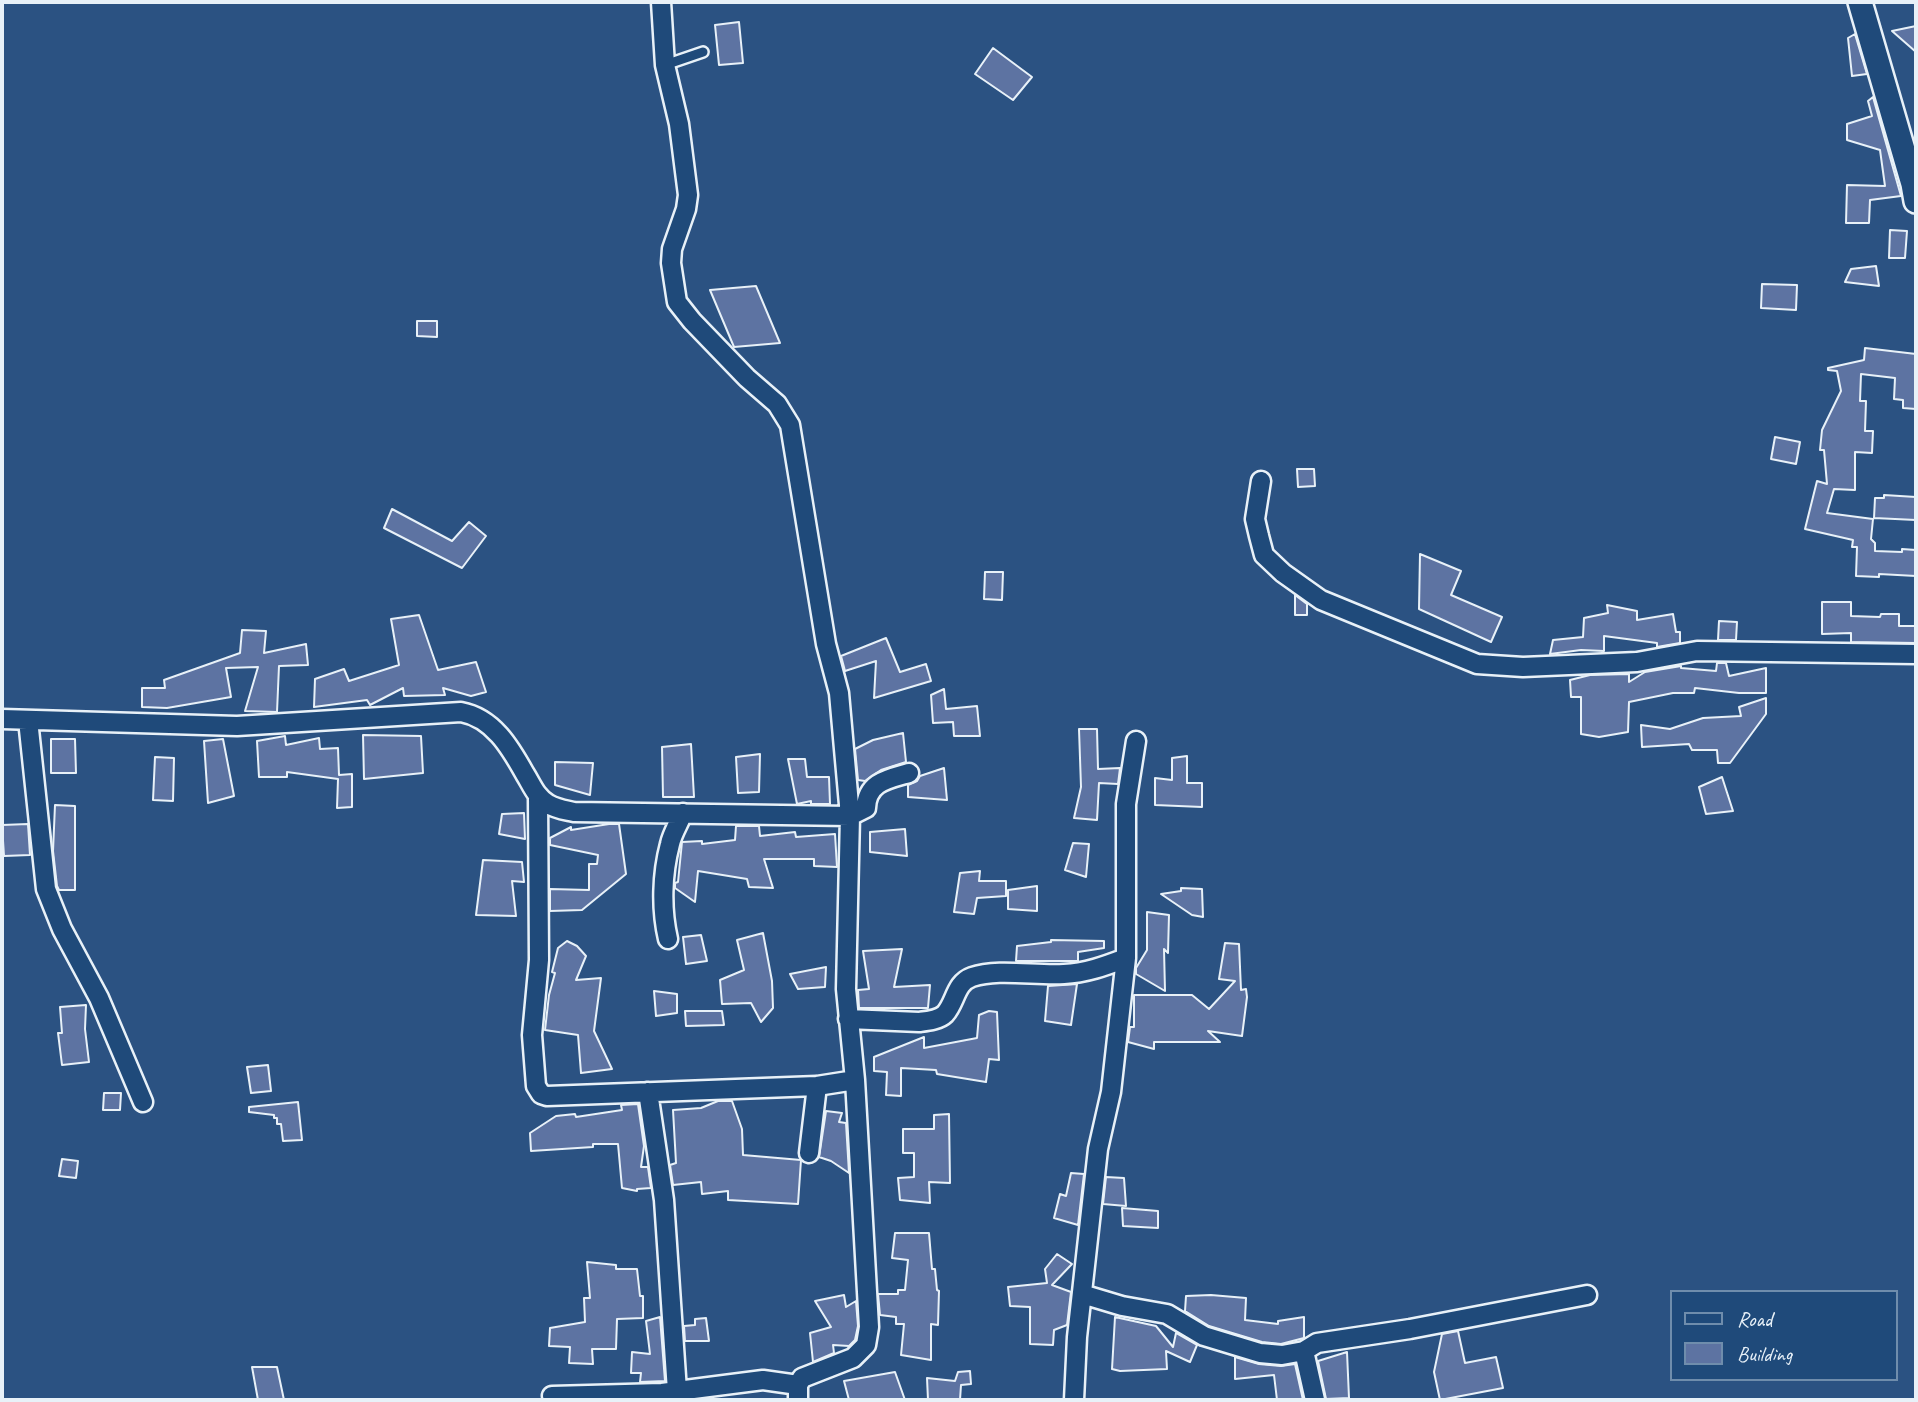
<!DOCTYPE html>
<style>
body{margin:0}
#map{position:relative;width:1918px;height:1402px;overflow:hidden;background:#2b5282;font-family:Caveat,sans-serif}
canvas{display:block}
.frame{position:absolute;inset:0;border:4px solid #e8f1f8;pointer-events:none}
.legend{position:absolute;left:1670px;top:1290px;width:228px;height:91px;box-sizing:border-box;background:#1f4a7a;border:2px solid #6f8dac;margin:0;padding:9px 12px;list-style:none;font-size:21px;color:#e8f1f8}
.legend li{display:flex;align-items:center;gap:14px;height:35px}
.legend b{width:35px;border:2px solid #6f8dac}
</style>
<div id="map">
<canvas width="1918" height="1402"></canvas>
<div class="frame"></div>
<ul class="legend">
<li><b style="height:9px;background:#1f4a7a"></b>Road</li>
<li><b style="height:19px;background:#5d73a2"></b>Building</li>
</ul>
</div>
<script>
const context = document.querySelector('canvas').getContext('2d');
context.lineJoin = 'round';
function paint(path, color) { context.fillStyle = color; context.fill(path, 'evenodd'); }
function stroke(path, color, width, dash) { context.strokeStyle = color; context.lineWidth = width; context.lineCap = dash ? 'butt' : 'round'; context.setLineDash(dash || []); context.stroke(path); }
const building = new Path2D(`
 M739 22 743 63 719 65 715 25Z
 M1916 26V52L1892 31Z
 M1855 34 1867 74 1852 76 1848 38Z
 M993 48 1032 77 1013 100 975 74Z
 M1873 97 1901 196 1870 200 1869 223H1846L1847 185 1885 186 1880 150 1847 140V124L1872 116 1868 101Z
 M1890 230 1907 231 1905 258H1889Z
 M1876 266 1879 286 1845 282 1851 269Z
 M1762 284 1797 285 1796 310 1761 308Z
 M756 286 780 343 734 347 710 290Z
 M417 321H437V337L417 336Z
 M1865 348 1916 354V409L1903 408V400L1894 399 1895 378 1861 374 1860 401H1866L1865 431H1873L1872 453 1855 452V490L1834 489 1827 513 1873 519 1871 539 1875 543V551L1902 552V549L1916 550V576L1879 574V577L1856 576 1857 547H1852L1853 540 1805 529 1817 481 1827 484 1824 450H1820L1822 430 1841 391 1837 371 1828 370V368L1864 360Z
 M1775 437 1800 442 1796 464 1771 459Z
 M1297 469H1314L1315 486 1298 487Z
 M1884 495 1916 497V520L1874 518 1875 498H1884Z
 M392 509 452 541 469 522 486 536 462 568 384 528Z
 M1420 554 1461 571 1451 595 1502 617 1491 642 1419 609Z
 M985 572H1003L1002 600 984 599Z
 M1295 595 1307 604V615H1295Z
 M1822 602H1851V616L1880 617 1881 614H1899V626H1916V643L1851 642V633L1822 634Z
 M1607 605 1637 611V620L1673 614 1676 632H1680V643L1657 647V643L1604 636V651L1581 650 1550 654 1553 640 1583 637 1584 618 1608 613Z
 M419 615 438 670 476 662 486 692 471 696 443 688 445 695 404 696 403 688 370 705 367 700 314 707 315 679 344 669 349 681 399 665 391 619Z
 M1719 621 1737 622 1736 640H1718Z
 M242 630 266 631 264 653 306 644 308 665 279 666 277 712 245 711 258 667 226 668 231 697 167 708 142 707V688H165L164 680 240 653Z
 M886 638 900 672 926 664 931 681 874 698 876 661 845 671 841 656Z
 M1717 663H1726L1729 676 1766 668V693H1739L1695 688 1694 693H1673L1629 702 1628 732 1599 737 1581 734V697H1571L1570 680 1590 675 1629 674V682L1645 672 1681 666V668L1716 671Z
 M944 689 946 709 977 706 980 736H954L953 722 933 723 931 695Z
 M1766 698V714L1730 763H1718L1717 750H1692L1689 744 1642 747 1641 725 1670 729 1703 718 1741 716 1739 707Z
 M1079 729H1097L1098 769 1120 768 1118 784 1099 783 1097 820 1074 818 1081 787Z
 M903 733 906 762 881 770 865 781 858 780 855 749 873 740Z
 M363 735 421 736 423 773 364 779Z
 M285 736 286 745 319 738 320 749 338 748 339 775 352 774V807L337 808 338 779 287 772V777H259L257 741Z
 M51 739H75L76 773H51Z
 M223 739 234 796 208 803 204 741Z
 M691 744 694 797H663L662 747Z
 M760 754 759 792 738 793 736 757Z
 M1187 756V783H1202V807L1155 805V778L1172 780V758Z
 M155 757 174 758 173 801 153 800Z
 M788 759H805L807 777H829L830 804H811V801L797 804Z
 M555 762 593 763 590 795 555 785Z
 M944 768 947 800 908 797V785L917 781 920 776Z
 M1722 777 1733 811 1706 814 1699 787Z
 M55 805 75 806V890H59L57 886 53 851Z
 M524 813 525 839 499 834 502 814Z
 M28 824 30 855 4 856 2 825Z
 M609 824H619L626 874 582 910 550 911V889L589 890V864H597L598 855 550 845V838L571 827V830Z
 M736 826H759L760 836 795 832 796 837 835 834 837 867 814 866V859H764L773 888 749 887 747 879 698 871 695 902 675 888V883L678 882 682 842 702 841V844L735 840Z
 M905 829 907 856 870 852V832Z
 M1073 843 1089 844 1086 877 1065 870Z
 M483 860 522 862 524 882 512 881 516 916 476 915Z
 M980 871 979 881H1006V896L977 898 974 914 954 912 960 873Z
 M1037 886V911L1008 909V890Z
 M1181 888 1202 889 1203 917 1192 915 1161 894 1181 891Z
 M1147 912 1169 915 1168 953 1164 949 1165 991 1136 974V968L1147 950Z
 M763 933 772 981 773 1008 761 1022 751 1003 722 1004 720 980 744 970 737 940Z
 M701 935 707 961 686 964 683 937Z
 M1051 940 1104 941V948L1078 952V961H1016L1017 946 1051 942Z
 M567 941 577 946 586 956 576 980 601 978 594 1031 612 1069 581 1073 578 1035 545 1030 549 995 555 973 552 972 558 948Z
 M1225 943 1239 944 1241 990 1246 989 1247 997 1242 1036 1208 1031 1220 1042H1154V1049L1128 1042 1130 1027H1134V995H1192L1209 1009 1235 981 1219 979Z
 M902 949 894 987 930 985 928 1008H859L858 990 869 989 863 951Z
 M826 967 825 987 798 989 790 974Z
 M1077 984 1071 1025 1045 1021 1048 986Z
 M654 991 677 994V1013L656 1016Z
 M86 1005 85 1029 89 1062 62 1065 58 1033H62L60 1007Z
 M685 1011H722L724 1025 686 1026Z
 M989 1011 997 1012 999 1060 989 1059 986 1082 937 1074 936 1070 901 1068V1096L886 1095 887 1072 874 1071V1057L924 1037V1048L977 1038 979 1015Z
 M268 1065 271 1091 251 1093 247 1067Z
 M104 1093H121L120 1110H103Z
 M718 1101H732L742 1129 743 1155 801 1160 798 1204 728 1200V1191L702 1194 701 1182 673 1185 670 1165 676 1163 673 1110 701 1108Z
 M298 1102 302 1140 283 1141 281 1124H277V1118H274V1115L249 1112V1107Z
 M638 1104 644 1146 641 1167H648L651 1188 637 1189V1191L622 1188 618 1144H593V1147L531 1151 530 1133 556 1116 575 1114 576 1117 622 1110 621 1105Z
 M826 1111 842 1113 839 1122 846 1123 849 1173 831 1161 819 1157Z
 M949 1114 950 1183 929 1182 930 1203 900 1200 898 1178 914 1177V1153H903V1129H934V1115Z
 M62 1159 78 1161 76 1178 59 1176Z
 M1071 1173 1084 1174 1078 1225 1054 1218 1060 1194 1066 1196Z
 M1106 1177 1124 1178 1126 1206 1103 1204Z
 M1122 1208 1158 1211V1228L1123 1226Z
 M895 1233H929L932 1269H935L937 1290 939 1291 938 1325 931 1324V1360L901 1355 904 1324H896V1317L880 1315 878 1294H898V1290H905L908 1260 892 1258Z
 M1057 1254 1072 1264 1052 1285 1071 1292 1067 1325 1054 1330 1053 1345 1030 1344V1307L1010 1306 1008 1287 1047 1283 1045 1269Z
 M587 1262 616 1265V1269H637L640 1296H643V1318L617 1319 616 1349H592L593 1364 569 1363 570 1347 549 1346 550 1328 585 1322 584 1298H590Z
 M844 1295 846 1307 856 1301 858 1326 855 1340 849 1346 833 1345 834 1353 813 1362 810 1333 831 1327 815 1301Z
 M1211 1295 1246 1298 1245 1320 1278 1324V1321L1304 1317V1338L1281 1344 1262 1342 1209 1326 1185 1311 1186 1296Z
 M660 1317 665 1381 640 1382 641 1373H631L632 1352 650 1354 646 1321Z
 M1115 1317 1156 1326 1173 1347 1176 1333 1197 1345 1190 1362 1166 1351 1167 1369 1120 1371 1112 1369Z
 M706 1318 709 1341H685L684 1326 695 1325V1319Z
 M1458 1331 1465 1363 1496 1357 1503 1388 1440 1400 1434 1372 1442 1334Z
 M1347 1352 1349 1398 1326 1399 1318 1361Z
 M1235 1357 1259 1364 1281 1366 1295 1364 1303 1400H1277L1274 1375 1235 1379Z
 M252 1367H277L284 1400H258Z
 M970 1371 971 1384 961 1385 960 1400H928L927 1378 955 1381 958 1372Z
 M895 1372 905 1400H849L844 1381Z`);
const service = new Path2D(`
 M665 65 703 52`);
const minor = new Path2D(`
 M661 2 665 65 679 124 688 195 686 209 672 249 671 263 677 302 692 321 747 378 777 404 790 425 826 644 839 693 850 816 846 989 855 1080 869 1327 866 1345 853 1358 802 1378 798 1385V1400
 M1261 481 1255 519 1259 536 1264 555 1283 573 1321 600 1477 664 1523 667 1637 662 1697 651 1916 654
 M2 719 237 726 461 712C493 718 510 747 525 774 532 785 536 797 548 804 556 809 565 810 574 812L850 816 866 808C867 782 888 779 909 773
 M28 720 46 889 62 929 99 998 143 1102
 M538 796 539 960 532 1035 536 1086 541 1094 547 1096 817 1086 855 1080
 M668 939C661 909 662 874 670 844 672 834 679 823 683 813
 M848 1019 919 1022C927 1021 939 1020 945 1014 956 1002 955 983 972 977 998 968 1036 976 1064 974 1086 973 1105 966 1126 958V804L1136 741
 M648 1092 664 1200 677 1391
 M809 1153 817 1086
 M1082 1294 1122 1306 1167 1314 1204 1336 1260 1353 1282 1355 1304 1351 1317 1343 1410 1329 1587 1295
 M1304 1351 1315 1400
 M552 1396 662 1393 763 1380 798 1385
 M1074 1400 1077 1337 1098 1149 1111 1092 1126 958`);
const tertiary = new Path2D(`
 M1860 2 1913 184 1916 201`);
paint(building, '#5d73a2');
stroke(building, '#e8f1f8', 2);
stroke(service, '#e8f1f8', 14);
stroke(minor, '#e8f1f8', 23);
stroke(tertiary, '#e8f1f8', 28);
stroke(service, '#1f4a7a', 9);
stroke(minor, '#1f4a7a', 18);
stroke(tertiary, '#1f4a7a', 23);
</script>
